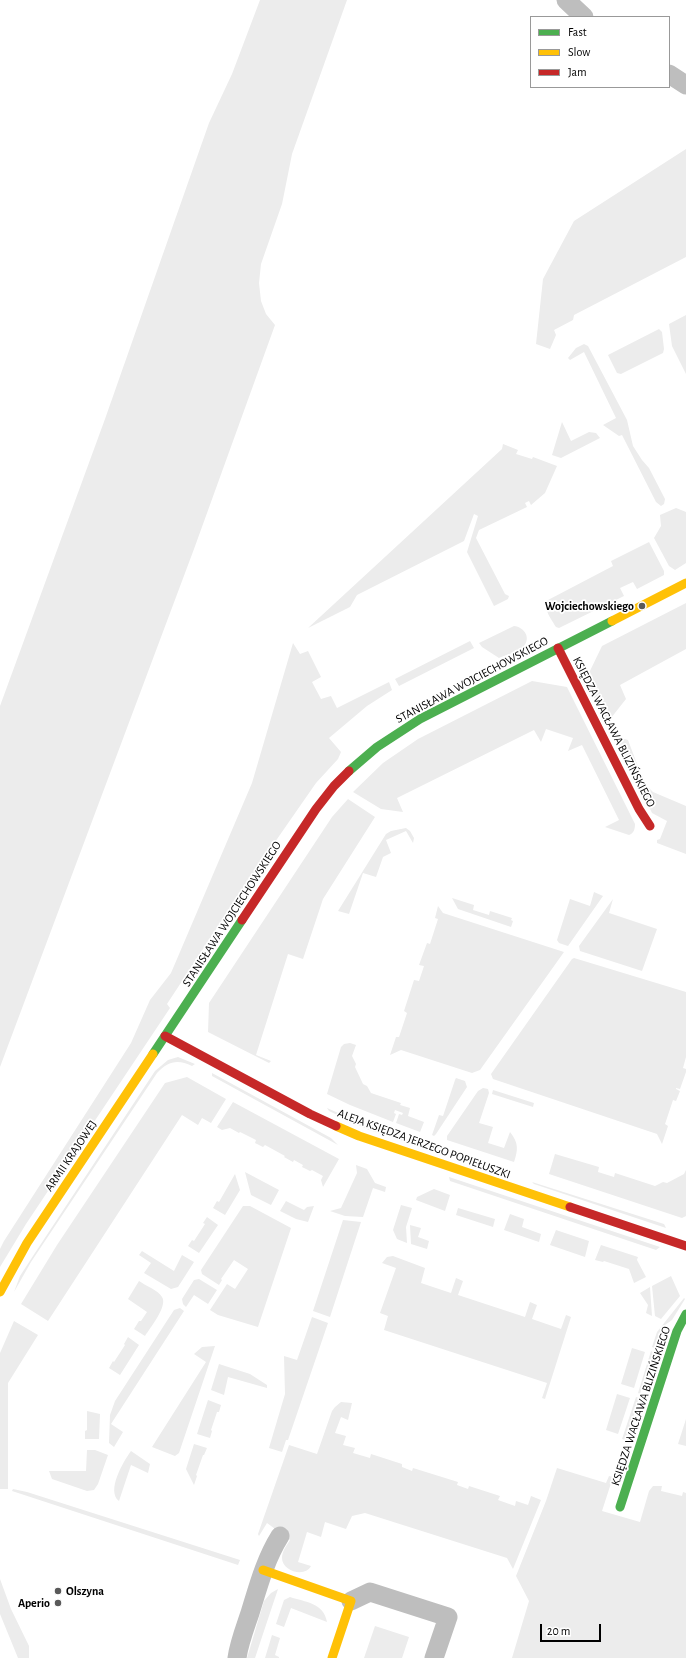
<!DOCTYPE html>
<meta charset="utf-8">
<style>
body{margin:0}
#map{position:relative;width:686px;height:1658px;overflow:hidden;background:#fff;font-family:"Alegreya Sans",sans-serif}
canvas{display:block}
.legend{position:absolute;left:530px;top:16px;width:140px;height:72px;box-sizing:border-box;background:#fff;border:1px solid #999;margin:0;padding:5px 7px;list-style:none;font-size:12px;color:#000}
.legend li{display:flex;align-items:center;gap:8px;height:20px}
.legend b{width:20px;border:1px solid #999}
.scale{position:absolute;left:540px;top:1624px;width:61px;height:18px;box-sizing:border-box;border:2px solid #000;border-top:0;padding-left:5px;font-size:12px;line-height:14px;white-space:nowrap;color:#000;-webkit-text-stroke:3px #fff;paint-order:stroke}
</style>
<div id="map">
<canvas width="686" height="1658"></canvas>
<ul class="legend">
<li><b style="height:5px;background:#4caf50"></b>Fast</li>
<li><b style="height:5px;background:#ffc107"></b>Slow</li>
<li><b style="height:5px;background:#c62828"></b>Jam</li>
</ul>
<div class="scale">20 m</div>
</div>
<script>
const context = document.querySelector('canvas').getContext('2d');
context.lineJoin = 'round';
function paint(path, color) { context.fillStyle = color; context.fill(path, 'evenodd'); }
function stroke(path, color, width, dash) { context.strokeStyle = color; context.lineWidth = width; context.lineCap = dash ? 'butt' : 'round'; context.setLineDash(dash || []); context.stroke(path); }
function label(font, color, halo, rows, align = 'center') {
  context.font = font + ' "Alegreya Sans",sans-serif'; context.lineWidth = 3.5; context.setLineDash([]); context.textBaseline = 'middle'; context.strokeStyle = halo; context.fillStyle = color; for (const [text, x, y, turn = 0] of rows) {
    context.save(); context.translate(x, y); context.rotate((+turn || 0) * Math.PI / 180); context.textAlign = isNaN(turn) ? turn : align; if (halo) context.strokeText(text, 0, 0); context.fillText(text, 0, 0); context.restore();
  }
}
const green = new Path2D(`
 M260 0H347L292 154 282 204 261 264 259 283 261 301 266 314 275 325 194 549 0 1067V706L105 419 209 123 232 74Z
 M686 149V257L574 315 573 320 554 330 556 335 550 349 536 344 543 279 574 221Z
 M686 315V374L672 346 669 324Z
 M659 329 662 332 664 349 663 353 621 374 617 373 608 355Z
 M584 344 588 346 627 420 633 446 642 460 649 468 665 499 664 504 661 506 656 502 622 435 619 436 603 425 616 418 584 352 570 360 568 358 576 348Z
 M562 422 571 441 589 432 596 433 600 438 561 458 552 455Z
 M503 444 518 450 516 454 532 459 533 457 557 466 545 493 531 505 529 501 525 503 527 507 479 530 476 538 505 594 509 596 508 599 494 606 467 552 478 516 474 514 464 541 357 595 350 607 308 628 502 449Z
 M676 508 686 512V563L675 570 669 566 654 538 661 526 660 515Z
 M649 542 664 571V575L637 589 633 582 620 588 624 596 559 628 556 627C552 620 542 608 548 600L613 566 611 561Z
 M686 603V649L620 685 626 699 611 718 604 717 584 678 588 675 602 646Z
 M514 626C524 627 532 638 523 647 517 652 506 655 499 658L482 647 479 643Z
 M470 641 474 648 399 686 395 679Z
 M293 643 300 654 308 651 321 677 312 682 321 699 331 696 337 708 389 682 392 690 367 706 329 738 341 752 338 759 316 783 243 888 167 1004 170 1008 26 1224 0 1267V1249L4 1241 131 1043 150 1000 171 973 252 783Z
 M532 681 567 687 635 824C635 829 634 833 629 835L605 827 619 820 582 745 568 751 573 738 546 729 541 742 534 730 397 798 403 812 381 809 353 792 383 763 418 739Z
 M621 738 628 740 643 780 647 786 653 792 686 806V854L657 843V840L660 839 667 821 652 813 617 741Z
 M348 799 375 817 323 899 303 959 288 954 256 1055 271 1061 269 1063 208 1032 209 1003 332 817Z
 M406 828 410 831 414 838 413 843 406 831 386 840 391 853 383 857 376 877 363 873 349 914 338 911 386 834 391 831Z
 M594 892 603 896 568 946 559 943 557 940 570 899 590 906Z
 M452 898 474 905 473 910 489 915 490 911 512 918 511 920 513 921 511 927 458 909Z
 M613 899 609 913 657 929 642 971 580 951 579 946Z
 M438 906 443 913 564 952 480 1070 472 1073 401 1050 390 1055 396 1037H399L407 1013 404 1011 414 980 419 981 424 966 419 965 427 943 430 944 438 919 435 918Z
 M574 958 686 992V1057L683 1068 686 1069V1072L680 1089 676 1088V1089L680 1091 676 1101 673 1100 665 1124 668 1126 662 1144 657 1134 493 1079 491 1074 572 959Z
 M350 1043 356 1045 352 1056 356 1064 355 1067 363 1084 367 1086 371 1093 401 1103 400 1105 410 1108 408 1116 424 1122 420 1132 396 1123 399 1114 402 1115 403 1113 395 1110 394 1113 396 1114 393 1122 350 1105 327 1094 341 1047 344 1044Z
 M178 1057 195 1064 192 1066C178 1059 168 1061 157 1073L31 1262 14 1292 20 1276 33 1256 155 1071 168 1060Z
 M212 1073 331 1138 338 1145 212 1076Z
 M187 1077 226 1099 211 1123 202 1118 198 1125 182 1115 48 1321 21 1304 57 1245 165 1083Z
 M456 1078 465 1081 467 1087 436 1134 434 1136 432 1135 439 1115 443 1116 455 1080Z
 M483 1088 488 1089 489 1093 479 1123 493 1127 488 1143 504 1148 510 1132C519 1143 518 1150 514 1162L447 1140V1136L478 1091Z
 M493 1090 534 1103 533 1107 492 1094Z
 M233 1102 339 1159 323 1187 321 1180 323 1176 312 1170 310 1171 302 1167 303 1165 294 1160 293 1162 284 1157 285 1156 265 1145 263 1147 255 1143 256 1140 240 1132 239 1133 230 1128 222 1130 217 1127Z
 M327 1108 363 1124 436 1150 438 1152 369 1130 329 1111Z
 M555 1154 599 1167 598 1172 614 1177 615 1173 655 1186 663 1182 667 1183 684 1174 686 1170V1216L682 1218 549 1174Z
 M356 1165 367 1169 375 1183 386 1187 385 1192 373 1188 363 1217 345 1216 330 1211 341 1208 357 1173Z
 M245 1172 279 1190 271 1205 251 1195Z
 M235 1174 240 1190 225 1215 213 1208 217 1201 219 1202Z
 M449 1177 660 1247 656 1250 450 1181Z
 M532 1182 664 1224 666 1228 534 1184Z
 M434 1189 450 1195 445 1211 416 1200 417 1197Z
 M286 1201 304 1210 307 1207 314 1206 308 1222 296 1219 280 1211Z
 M401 1205 412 1208 406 1227 407 1243 397 1239 393 1230Z
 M243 1206H250L291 1228 258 1327 218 1315 210 1310 227 1284 235 1289 248 1269 234 1260 221 1279 222 1280 219 1285 202 1274 201 1270Z
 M458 1208 495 1219 493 1227 456 1215Z
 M510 1214 524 1219 522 1227 541 1234 539 1242 504 1230Z
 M207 1217 218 1225 199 1253 188 1246 192 1240 194 1241 205 1224 203 1223Z
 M343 1220 361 1222 330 1317 313 1311Z
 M410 1225 421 1228 418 1237 429 1241 427 1249 411 1244Z
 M556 1230 589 1241 585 1257 550 1245Z
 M601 1245 638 1257 637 1260 646 1277 634 1283 629 1269 604 1261 603 1262 595 1260Z
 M142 1251 174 1271 182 1255 194 1262 178 1287 171 1289 144 1273 151 1263 139 1255Z
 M393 1256 425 1268 421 1283 451 1293 456 1278 463 1281 458 1295 525 1317 530 1302 537 1305 532 1319 561 1329 566 1315 571 1317 545 1399 542 1398 547 1383 384 1330 388 1316 380 1313 396 1268 382 1263 387 1257Z
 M671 1276 680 1296 661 1319 655 1316 652 1286Z
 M199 1279 217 1290 208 1304 194 1295 186 1307 183 1304 182 1299 194 1280Z
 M139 1281C146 1286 158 1290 162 1297 168 1306 150 1328 145 1336L134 1329 139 1321H141L147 1312 128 1299Z
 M650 1287 652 1316 646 1313 648 1305 640 1293Z
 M684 1298 685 1299 672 1320 662 1327 655 1348 652 1347 657 1332Z
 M180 1308 184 1311 111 1424 123 1432 114 1447 109 1443 110 1415 115 1401 174 1310Z
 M312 1317 328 1323 288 1440H286L282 1452 269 1448 285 1394 284 1356 297 1360Z
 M14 1321 38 1335 8 1383V1489H0V1353Z
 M128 1337 139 1345 120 1375 109 1368 113 1361 114 1362 125 1345 124 1344Z
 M215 1346 179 1453 175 1456 152 1447 206 1362 194 1354 202 1347Z
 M632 1348 645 1352 634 1388 621 1384Z
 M651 1351 653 1352 640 1394 638 1393Z
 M219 1364 250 1374 267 1385V1388L228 1377 224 1395 211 1390Z
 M617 1394 630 1398 618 1434 606 1430Z
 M636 1397 639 1398 626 1440 622 1439Z
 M208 1400 221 1405 219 1412H217L211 1430 212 1431 210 1438 197 1434Z
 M341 1402 352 1403 348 1420 341 1417 335 1433 346 1436 343 1445 355 1448 353 1453 370 1458 371 1454 402 1464V1467L412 1471 413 1468 458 1482 457 1485 468 1489 469 1486 500 1496 498 1500 515 1506 516 1501 528 1505 531 1496 541 1500 513 1569 507 1558 365 1513 352 1516 346 1529 325 1522 321 1537 307 1532 298 1562 311 1566C305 1578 282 1571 282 1558 282 1551 287 1545 290 1540L267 1523 259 1536 258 1534 289 1445 317 1454 332 1411 335 1407Z
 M87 1411 100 1414 99 1439H85V1431L87 1430Z
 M686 1419V1446L678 1444Z
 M194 1444 207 1448 204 1455H203L196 1475 197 1476 194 1485 186 1469Z
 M87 1450H95L108 1455 98 1484 94 1490 87 1491 52 1479 49 1471H86Z
 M131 1451 150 1464 148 1473 131 1465 119 1501C106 1491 123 1462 131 1451Z
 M557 1468 606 1483 609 1476 613 1477 602 1511 640 1522 649 1491 653 1486H662L661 1491 682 1496 683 1492 686 1493V1658H512L529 1601 516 1576 546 1501Z
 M13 1489 27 1492 240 1560 238 1565 12 1491Z
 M0 1579 11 1609 29 1646V1658H18L0 1614Z
 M278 1589 255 1658H247L264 1601 271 1593Z
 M290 1597C305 1602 324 1603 327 1622L291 1608 284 1627 276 1624 284 1600Z
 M375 1626 409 1637 402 1658H364Z
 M272 1635 280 1638 275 1655 279 1657V1658H265Z`);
const street = new Path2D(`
 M566 0 584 17
 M669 74 686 85
 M351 1601 370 1592 448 1617 434 1658
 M237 1658C239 1643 245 1628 250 1613 258 1587 265 1560 280 1536`);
const fast = new Path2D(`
 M349 771 377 747 420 719 612 621
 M153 1054 242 920
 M620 1507 677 1331 686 1314`);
const slow = new Path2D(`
 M612 621 686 583
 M336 1126 359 1136 570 1207
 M0 1292 27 1243 153 1054
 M263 1570 351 1601 332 1658`);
const jam = new Path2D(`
 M558 648 639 809 650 826
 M242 920 316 809 334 786 349 771
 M165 1036 310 1114 336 1126
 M570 1207 686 1246`);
const markers = [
 [642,606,4,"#595959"],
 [58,1591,4,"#595959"],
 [58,1603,4,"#595959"]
];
const poiNames = [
 ["Wojciechowskiego",634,606],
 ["Olszyna",66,1591,"left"],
 ["Aperio",50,1603]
];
const streetNames = [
 ["STANISŁAWA WOJCIECHOWSKIEGO",472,680,-28],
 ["KSIĘDZA WACŁAWA BLIZIŃSKIEGO",614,732,63],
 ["STANISŁAWA WOJCIECHOWSKIEGO",232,914,-57],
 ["ALEJA KSIĘDZA JERZEGO POPIEŁUSZKI",424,1144,20],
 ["ARMII KRAJOWEJ",71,1156,-56],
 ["KSIĘDZA WACŁAWA BLIZIŃSKIEGO",641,1406,-72]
];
paint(green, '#ececec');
stroke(street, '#bebebe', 19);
stroke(fast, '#4caf50', 9);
stroke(slow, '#ffc107', 9);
stroke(jam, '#c62828', 9);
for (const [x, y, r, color] of markers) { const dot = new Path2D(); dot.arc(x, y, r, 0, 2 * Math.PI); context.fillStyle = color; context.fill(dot); stroke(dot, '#fff', 1.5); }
label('bold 12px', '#000', '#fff', poiNames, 'right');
label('12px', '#000', '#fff', streetNames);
</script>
